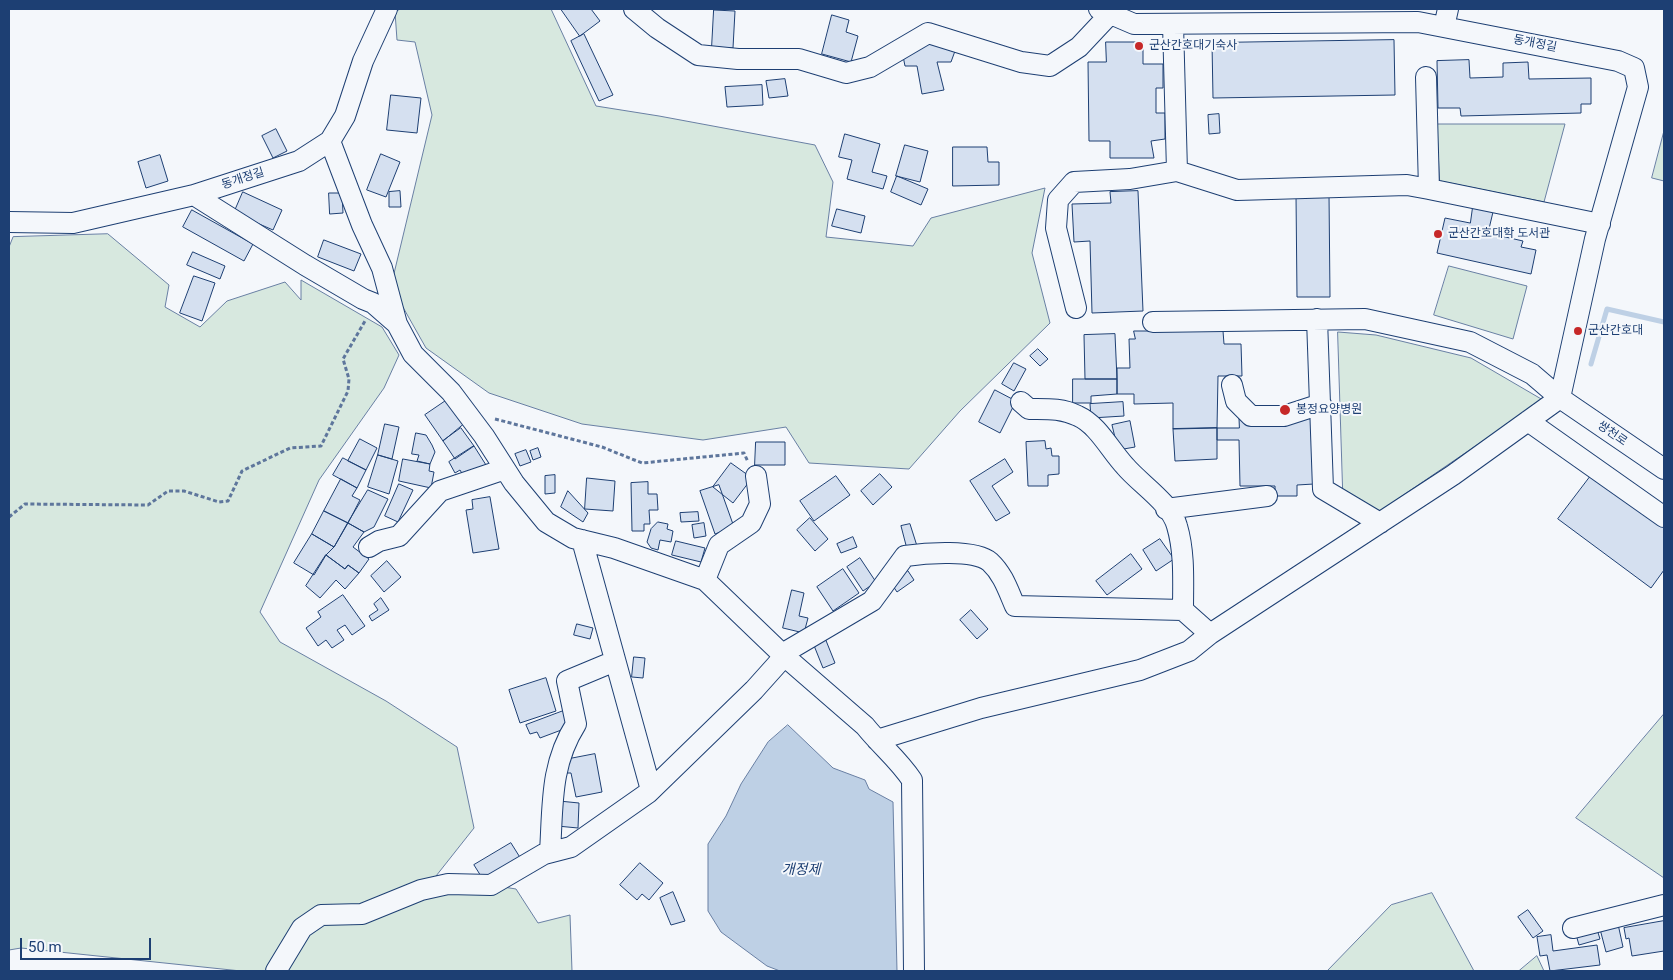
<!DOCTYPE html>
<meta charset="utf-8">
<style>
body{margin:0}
#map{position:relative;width:1673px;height:980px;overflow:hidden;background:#f4f7fb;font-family:Roboto,sans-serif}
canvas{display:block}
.frame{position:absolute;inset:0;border:10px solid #1d3f73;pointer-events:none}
.scale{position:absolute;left:20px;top:938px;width:131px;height:22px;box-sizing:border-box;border:2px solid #1d3f73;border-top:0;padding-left:6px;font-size:15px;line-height:18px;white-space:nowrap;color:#1d3f73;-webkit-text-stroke:4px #f4f7fb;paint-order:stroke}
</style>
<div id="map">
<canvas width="1673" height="980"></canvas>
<div class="frame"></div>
<div class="scale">50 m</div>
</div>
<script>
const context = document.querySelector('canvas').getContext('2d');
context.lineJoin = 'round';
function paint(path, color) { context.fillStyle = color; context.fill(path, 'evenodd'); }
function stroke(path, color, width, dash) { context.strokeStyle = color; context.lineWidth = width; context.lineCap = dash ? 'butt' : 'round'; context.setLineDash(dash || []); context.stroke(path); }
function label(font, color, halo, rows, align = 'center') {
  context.font = font + ' Roboto,"Noto Sans KR",sans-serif'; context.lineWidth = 4; context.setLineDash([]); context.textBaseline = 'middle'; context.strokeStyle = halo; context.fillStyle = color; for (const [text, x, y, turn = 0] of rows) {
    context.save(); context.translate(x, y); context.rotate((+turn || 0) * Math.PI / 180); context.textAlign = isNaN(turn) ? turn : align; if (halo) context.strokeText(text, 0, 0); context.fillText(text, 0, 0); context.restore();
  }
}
const green = new Path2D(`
 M401 9H551L596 106 659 116 815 145 833 182 826 237 913 246 931 218 1045 188 1032 253 1050 323 960 411 909 469 809 463 786 427 703 440 582 424 489 393 426 348 391 286 432 115 415 42 397 40 395 12Z
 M1437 124H1565L1544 202 1440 181Z
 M1664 131V181L1652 178Z
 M108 234 169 285 165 307 200 327 227 301 285 282 301 300V280L382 327 399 355 384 388 319 480 260 612 280 642 386 701 457 747 474 828 436 876 516 889 538 923 570 915 572 971H241L21 948 9 950V247L13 237Z
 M1449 266 1527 286 1513 339 1434 315Z
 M1338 332 1376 335 1471 358 1543 400 1380 511 1343 491Z
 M1664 714V878L1576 818Z
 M1432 893 1474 971H1327L1391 905Z
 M1537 956 1544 971H1519Z`);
const water = new Path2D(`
 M788 725 833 768 865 780 869 789 893 802 897 971H780L767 966 721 932 708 911V844L726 816 741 784 768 742Z`);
const stream = new Path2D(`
 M1591 364 1607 309 1664 322`);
const building = new Path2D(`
 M561 9H591L600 21 580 36Z
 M714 10 735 11 733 48 712 47Z
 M832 15 849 20 846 32 858 36 851 62 822 54Z
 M584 34 613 95 599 101 571 41Z
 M1394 40 1395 95 1213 98 1212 43Z
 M932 41 955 51 951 62H937L944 90 922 94 917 66H905L902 51Z
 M1106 42H1143V64H1163V88H1156V113H1165V139L1151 141 1154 158H1110V141H1089L1088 62H1106Z
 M1469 60 1470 78 1503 77V63L1528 62 1529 79 1591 78V104H1581V113L1461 116 1460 108H1438L1437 61Z
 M785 79 788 96 769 98 766 81Z
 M762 85 763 105 727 107 725 87Z
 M391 95 421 98 417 133 387 130Z
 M1219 114 1220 133 1209 134 1208 115Z
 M276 129 287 151 273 158 262 136Z
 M845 134 880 144 872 172 887 176 883 189 847 179 852 160 839 157Z
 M905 145 928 151 920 182 896 176Z
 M953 147H987L988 162H999V185L953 186Z
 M381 154 400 162 386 197 367 190Z
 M160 155 168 181 146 188 138 162Z
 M897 176 928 189 921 205 891 192Z
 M400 191 401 207H389V192Z
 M1138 191 1143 311 1092 313 1090 241 1074 242 1072 204 1111 203 1110 192Z
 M243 192 282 210 273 230 234 213Z
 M329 193H342L343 213 330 214Z
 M1329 193 1330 297H1297L1296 194Z
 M1473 207 1493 212 1488 233 1523 241 1521 247 1536 250 1531 274 1437 253 1445 218 1470 223Z
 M837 209 865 216 861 233 832 226Z
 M192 210 253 244 244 261 183 227Z
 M324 240 361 254 354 271 318 257Z
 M193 252 225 266 220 279 187 265Z
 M194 276 215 283 202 321 180 313Z
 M1134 331H1223L1224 344H1241L1242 376H1218L1217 428 1173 429V403L1134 404V394H1117V368H1130L1129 339H1135Z
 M1115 334 1117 379H1085L1084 335Z
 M1038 349 1048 359 1040 366 1030 356Z
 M1014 363 1026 369 1014 391 1002 384Z
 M1073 379H1117V394L1091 396V403H1073Z
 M995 390 1016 401 1000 433 979 422Z
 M450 398 466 422 443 441 425 415Z
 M1123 402 1124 416 1091 418 1090 404Z
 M1239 408H1313L1314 484 1297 485V496H1275V486H1240L1239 440H1217V428H1239Z
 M1130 421 1135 447 1118 450 1112 425Z
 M385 424 399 427 392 459 378 455Z
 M461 428 474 446 455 459 443 441Z
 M1217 428V459L1175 461 1173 429Z
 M416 433 426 435 432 445 435 452 430 464 417 461 419 455 412 454Z
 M360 439 377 448 366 470 348 461Z
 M1045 441 1046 449 1051 448 1052 456H1059V474L1048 475V486H1028L1026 442Z
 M756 442H785V465H755Z
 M474 446 486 465 464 477 460 470 455 473 449 462Z
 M538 448 541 457 533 460 530 451Z
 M526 450 531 462 520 466 515 454Z
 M378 455 398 461 389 494 368 487Z
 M343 458 366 470 357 488 333 475Z
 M403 459 430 464 429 471 434 472 431 488 399 481Z
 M1005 459 1013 472 992 486 1010 513 996 521 970 481Z
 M731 463 752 478 733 503 713 487Z
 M1593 473 1664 526V570L1651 588 1558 519Z
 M880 474 892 487 873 505 861 491Z
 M555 475V493L545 494V476Z
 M836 476 850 495 814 521 800 501Z
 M587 478 615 481 613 511 585 509Z
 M341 479 357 488 352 496 360 500 348 523 324 511Z
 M648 482V494H657L658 510H649L650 524H644V531H632L631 483Z
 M399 484 413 490 398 522 385 516Z
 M719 485 734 527 715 534 700 491Z
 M368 490 388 499 374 527 364 532 348 523Z
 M568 491 588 513 583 522 561 507Z
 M490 497 499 549 473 553 466 510 473 509 472 500Z
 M324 511 348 523 334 547 312 534Z
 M698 512 699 521 681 522 680 513Z
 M810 518 828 539 815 551 797 530Z
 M658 522 668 524 667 529 673 531 671 542 660 540 658 550 651 548 647 542 651 529Z
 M348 523 364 532 353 547 369 559 359 573 348 565 345 569 326 555 334 547Z
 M704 523 706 536 694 538 692 525Z
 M910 524 917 546 907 549 901 526Z
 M312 534 334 547 326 555 314 575 294 563Z
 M853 537 857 547 841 553 837 544Z
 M1160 539 1174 559 1156 571 1143 550Z
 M676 541 705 548 701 562 672 555Z
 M1131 554 1142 569 1107 595 1096 581Z
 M326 555 345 569 348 565 359 573 345 589 336 580 320 598 306 586Z
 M860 558 876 582 863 591 847 567Z
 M387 561 401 577 384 592 371 576Z
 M843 569 859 593 833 611 817 587Z
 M908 571 914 580 897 592 891 583Z
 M792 590 804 593 799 616 808 618 804 633 783 628Z
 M343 595 365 626 352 635 345 625 337 630 344 640 332 648 326 640 318 646 306 628 321 617 318 612Z
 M381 598 389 610 372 621 369 616 378 610 374 604Z
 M971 610 988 629 977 639 960 620Z
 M577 624 593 628 590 639 574 635Z
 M825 638 835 663 823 668 813 643Z
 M634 657 645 658 643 678 632 677Z
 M546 678 556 711 520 723 509 690Z
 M566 710 572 726 540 738 537 732 530 734 526 725Z
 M595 754 602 792 576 797 571 773H567L564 760Z
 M559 801 579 803 578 828 557 826Z
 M511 843 521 859 484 881 474 865Z
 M640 863 663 883 649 900 642 894 637 900 620 885Z
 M673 892 685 921 671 925 660 898Z
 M1528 910 1543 931 1533 938 1518 917Z
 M1664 921V951L1632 956 1629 938 1626 939 1624 928Z
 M1618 924 1623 947 1606 952 1600 929Z
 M1596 926 1600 939 1579 945 1575 931Z
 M1551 935 1553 951 1597 945 1600 965 1550 971 1547 955 1540 956 1537 937Z`);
const path = new Path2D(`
 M495 419 602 447 642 463 744 453 748 462
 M9 517 25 504 148 505 168 491H184L219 502 228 501 242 471 290 448 321 446 348 391 349 379 343 359 365 321`);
const minor = new Path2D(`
 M634 9 657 28 698 55 738 59H799L846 73 870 67 928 33 1021 62 1050 66 1079 47 1110 14
 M1099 9 1134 24 1418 22 1618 61 1634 68 1638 87 1595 239 1560 398 1664 469
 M1444 27 1448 9
 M1426 77 1429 189 1600 224
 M330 141 362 225 382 268 397 324
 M1177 171 1237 190 1407 185 1429 189
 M194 195 305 265 363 299 373 303 397 324 413 354 451 392 484 436 514 483 546 522 573 538 614 548 705 580 782 654 872 601 905 556C925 553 975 549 990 562 1003 574 1008 590 1015 606L1183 610
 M9 222 73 223 194 195 299 161 330 141 345 116 363 61 387 9
 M1076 308 1056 228 1058 200 1074 182 1130 179 1177 171 1173 24
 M1317 319 1323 489 1380 523
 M1232 385 1236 401 1251 416H1284L1321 404
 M1021 402 1029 409C1047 409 1062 408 1078 416 1098 425 1110 450 1125 466 1140 484 1171 503 1177 526 1185 553 1183 583 1183 610L1210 634 1453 475 1560 398 1532 374 1470 342 1365 319 1153 322
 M1528 421 1664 517
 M1166 509 1267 496
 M582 540 651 790
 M369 547 379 541 399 536 440 491 505 469
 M705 580 719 545 751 523 760 504 756 476
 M877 740 981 708 1140 670 1189 651 1210 634
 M550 852C553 805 550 765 576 724L567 681 615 661
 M1573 928 1664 905
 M276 971 302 928 321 915 362 914 421 890 448 884 491 885 544 854 571 847 648 793 754 690 780 661 782 654 865 726C881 746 898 759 912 780L914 971`);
const markers = [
 [1139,46,5,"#c62828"],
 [1438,234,5,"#c62828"],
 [1578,331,5,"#c62828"],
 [1285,410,6,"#c62828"]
];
const streetNames = [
 ["동개정길",1535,44,11],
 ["동개정길",243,179,-18],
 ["쌍천로",1612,434,35]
];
const poiNames = [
 ["군산간호대기숙사",1149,46],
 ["군산간호대학 도서관",1448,234],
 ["군산간호대",1588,331],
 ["봉정요양병원",1296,410]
];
const waterNames = [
 ["개정제",801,870]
];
paint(green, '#d7e8df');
stroke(green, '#687fa3', 1);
paint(water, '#bed0e5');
stroke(water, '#687fa3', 1);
stroke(stream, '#bed0e5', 5);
paint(building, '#d5e0f0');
stroke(building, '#1d3f73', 1);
stroke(minor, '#1d3f73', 22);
stroke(path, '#5e769c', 3, [4, 2.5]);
stroke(minor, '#f4f7fb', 20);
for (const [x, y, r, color] of markers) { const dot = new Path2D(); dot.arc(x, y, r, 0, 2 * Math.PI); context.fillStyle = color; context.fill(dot); stroke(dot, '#f4f7fb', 2); }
label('12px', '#1d3f73', '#f4f7fb', streetNames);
label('12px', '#1d3f73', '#f4f7fb', poiNames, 'left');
label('italic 14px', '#1d3f73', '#f4f7fb', waterNames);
</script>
